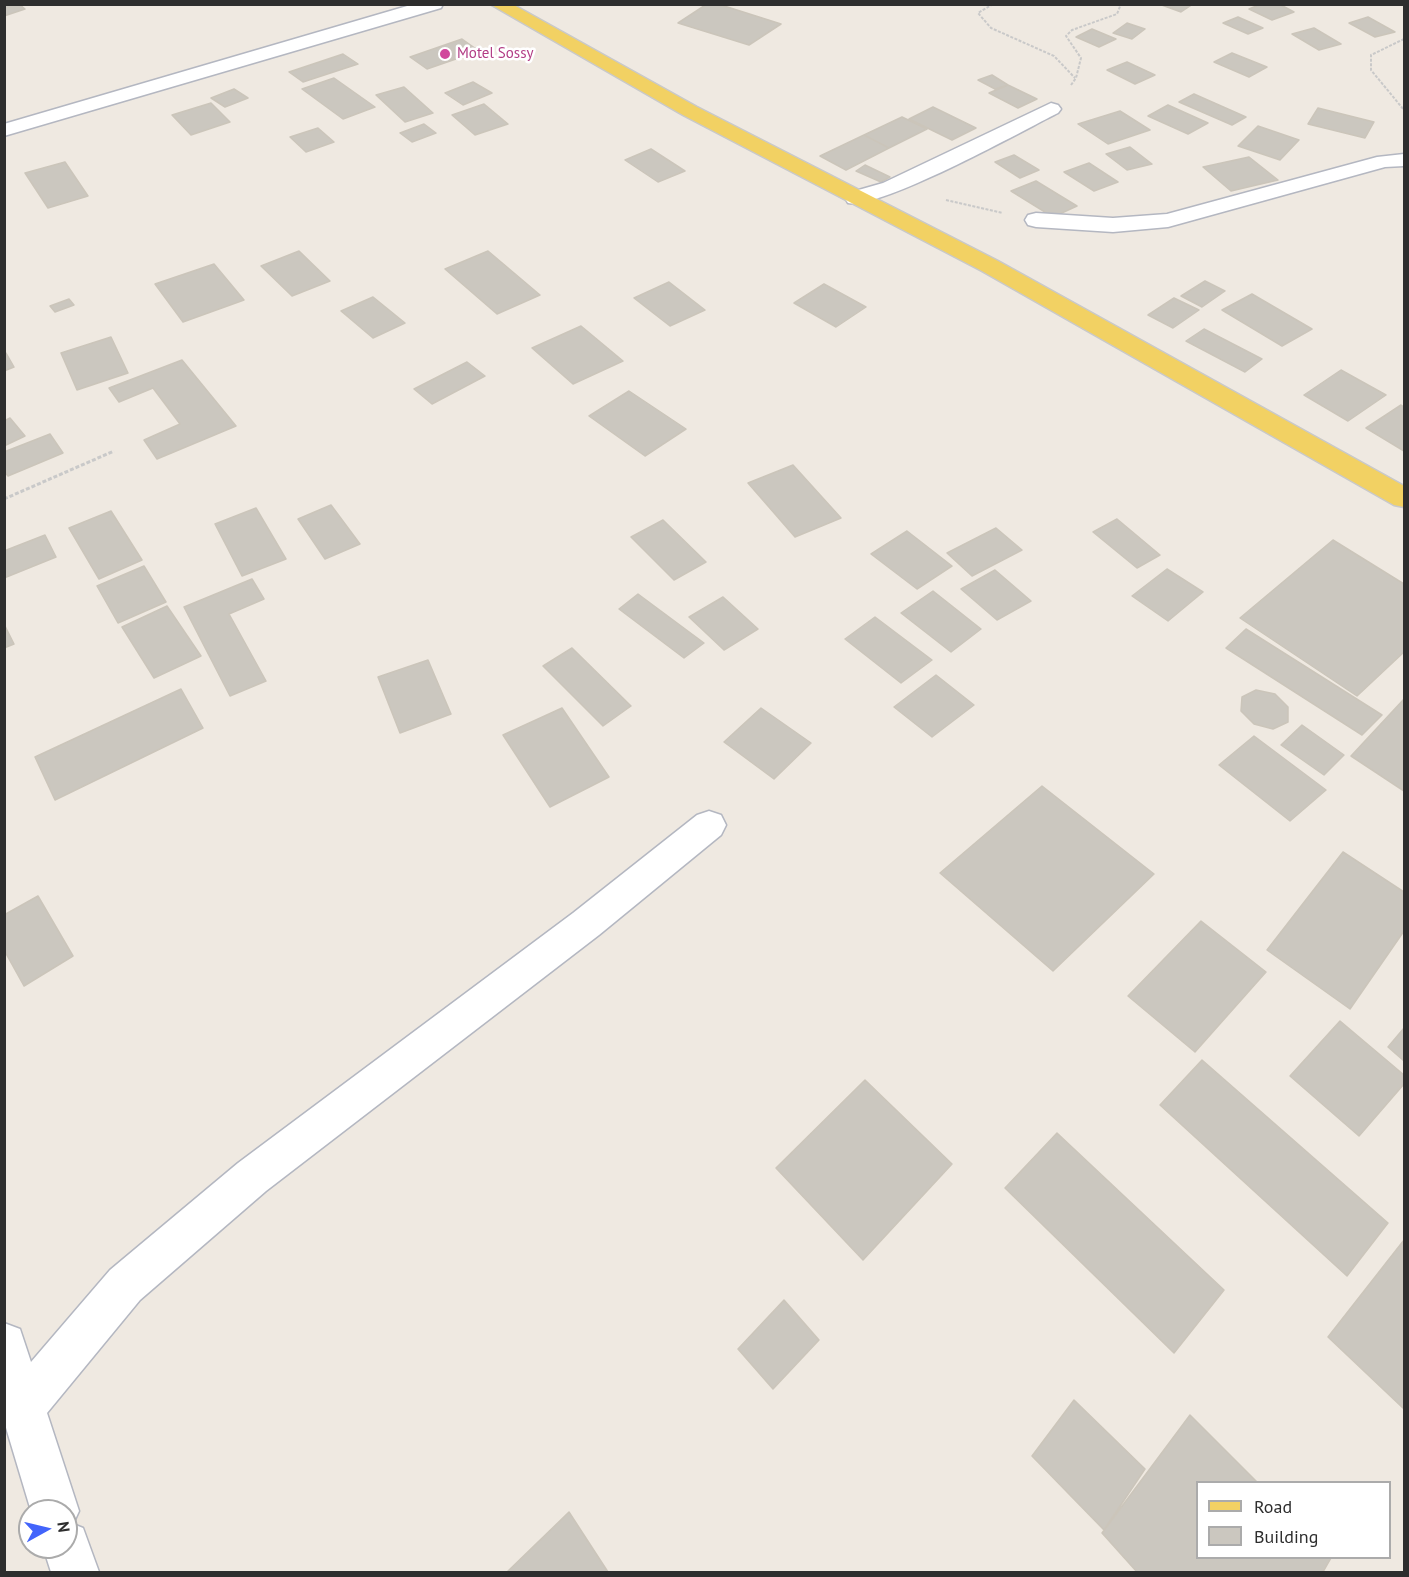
<!DOCTYPE html>
<style>
body{margin:0}
#map{position:relative;width:1409px;height:1577px;overflow:hidden;background:#efe9e1;font-family:"PT Sans",sans-serif}
canvas{display:block}
.frame{position:absolute;inset:0;border:6px solid #2e2e2e;pointer-events:none}
.legend{position:absolute;left:1196px;top:1481px;width:195px;height:78px;box-sizing:border-box;background:#fff;border:2px solid #ababab;margin:0;padding:8px 10px;list-style:none;font-size:18px;color:#2e2e2e}
.legend li{display:flex;align-items:center;gap:12px;height:30px}
.legend b{width:30px;border:2px solid #ababab}
.north{position:absolute;left:18px;top:1499px;width:60px;height:60px;box-sizing:border-box;background:#fff;border:2px solid #ababab;border-radius:50%;rotate:82deg;font-size:16px;font-weight:700;line-height:24px;text-align:center;color:#2e2e2e}
.north::after{content:'';display:block;margin:auto;width:21px;height:27px;background:#4264fb;clip-path:polygon(50% 0,100% 100%,50% 72%,0 100%)}
</style>
<div id="map">
<canvas width="1409" height="1577"></canvas>
<div class="frame"></div>
<ul class="legend">
<li><b style="height:8px;background:#f2d163"></b>Road</li>
<li><b style="height:16px;background:#cbc7bf"></b>Building</li>
</ul>
<div class="north">N</div>
</div>
<script>
const context = document.querySelector('canvas').getContext('2d');
context.lineJoin = 'round';
function paint(path, color) { context.fillStyle = color; context.fill(path, 'evenodd'); }
function stroke(path, color, width, dash) { context.strokeStyle = color; context.lineWidth = width; context.lineCap = dash ? 'butt' : 'round'; context.setLineDash(dash || []); context.stroke(path); }
function label(font, color, halo, rows, align = 'center') {
  context.font = font + ' "PT Sans",sans-serif'; context.lineWidth = 5; context.setLineDash([]); context.textBaseline = 'middle'; context.strokeStyle = halo; context.fillStyle = color; for (const [text, x, y, turn = 0] of rows) {
    context.save(); context.translate(x, y); context.rotate((+turn || 0) * Math.PI / 180); context.textAlign = isNaN(turn) ? turn : align; if (halo) context.strokeText(text, 0, 0); context.fillText(text, 0, 0); context.restore();
  }
}
const building = new Path2D(`
 M4 4H19L25 9 4 16Z
 M707 4H718L781 24 749 45 678 23Z
 M1159 4H1193L1181 12Z
 M1261 4H1279L1294 12 1272 20 1249 9Z
 M1238 17 1263 28 1248 34 1223 23Z
 M1368 17 1395 32 1375 37 1349 23Z
 M1127 23 1145 29 1132 39 1113 33Z
 M1314 28 1341 44 1319 50 1292 34Z
 M1092 29 1116 39 1099 47 1076 37Z
 M462 39 479 51 427 69 410 57Z
 M1232 53 1267 67 1249 77 1214 62Z
 M343 54 358 64 303 82 289 72Z
 M1127 62 1155 75 1135 84 1107 70Z
 M992 75 1008 85 995 89 978 80Z
 M334 78 375 107 343 119 302 89Z
 M473 82 492 93 463 105 445 93Z
 M1008 85 1037 99 1018 108 989 93Z
 M404 87 433 113 405 122 376 95Z
 M234 89 248 98 225 107 211 98Z
 M1194 94 1246 117 1232 125 1179 102Z
 M211 103 230 122 191 135 172 115Z
 M484 104 508 124 475 135 452 115Z
 M1168 105 1208 123 1188 134 1148 116Z
 M933 107 976 128 952 140 909 119Z
 M1318 108 1374 122 1365 138 1308 124Z
 M1120 111 1150 130 1108 144 1078 124Z
 M902 117 927 129 889 148 864 135Z
 M424 124 436 133 412 142 400 133Z
 M1258 126 1299 140 1280 160 1238 146Z
 M318 128 334 142 306 152 290 137Z
 M864 135 889 148 846 170 820 156Z
 M1130 147 1152 164 1127 170 1106 154Z
 M651 149 685 171 658 182 625 160Z
 M1014 155 1039 170 1020 178 995 162Z
 M1249 157 1278 180 1231 191 1203 167Z
 M65 162 88 196 48 208 25 173Z
 M1089 163 1118 182 1094 191 1064 172Z
 M865 165 890 177 881 182 856 171Z
 M1036 181 1077 206 1053 217 1011 191Z
 M299 251 330 281 292 296 261 266Z
 M488 251 540 295 497 314 445 269Z
 M214 264 244 300 183 322 155 284Z
 M1205 281 1225 291 1202 307 1181 296Z
 M669 282 705 310 670 326 634 298Z
 M824 284 866 307 836 327 794 303Z
 M1252 294 1312 329 1282 346 1222 310Z
 M373 297 405 323 373 338 341 311Z
 M1174 298 1199 310 1173 328 1148 315Z
 M69 299 74 305 55 312 50 306Z
 M581 326 623 361 573 384 532 348Z
 M1204 329 1262 359 1245 372 1186 341Z
 M111 337 128 373 77 390 61 353Z
 M6 353 14 367 4 371V354Z
 M182 360 236 426 157 459 144 440 180 424 153 388 119 402 109 388Z
 M467 362 485 376 432 404 414 389Z
 M1341 370 1386 395 1348 421 1304 395Z
 M629 391 686 429 645 456 589 416Z
 M1401 405 1404 407V451L1366 428Z
 M10 418 25 436 4 446V421Z
 M50 434 63 453 8 476 4 471V452Z
 M793 465 841 518 795 537 748 483Z
 M331 505 360 544 325 559 298 519Z
 M256 508 286 559 242 576 215 524Z
 M111 511 142 560 99 579 69 528Z
 M1117 519 1160 555 1137 568 1093 532Z
 M663 520 706 562 674 580 631 537Z
 M996 528 1022 550 972 576 947 553Z
 M907 531 952 566 917 589 871 554Z
 M45 535 56 557 4 578V551Z
 M1333 540 1404 584V652L1357 696 1240 618Z
 M144 566 166 602 118 623 97 586Z
 M1167 569 1203 592 1168 621 1132 596Z
 M995 570 1031 601 997 620 961 589Z
 M252 579 264 599 229 614 266 681 230 696 184 607Z
 M933 591 981 629 951 652 901 613Z
 M638 594 704 643 684 658 619 609Z
 M723 597 758 629 724 650 689 617Z
 M167 606 201 656 154 678 122 627Z
 M875 617 932 660 901 683 845 639Z
 M4 624 14 644 4 648Z
 M1246 629 1382 715 1362 735 1226 648Z
 M572 648 631 706 603 726 543 666Z
 M428 660 451 714 400 733 378 677Z
 M936 675 974 705 932 737 894 707Z
 M181 689 203 728 55 800 35 757Z
 M1256 690 1275 694 1288 707V722L1273 729 1254 724 1241 711 1242 697Z
 M1404 699V791L1351 756Z
 M562 708 609 777 550 807 503 735Z
 M761 708 811 743 774 779 724 742Z
 M1302 725 1344 755 1324 775 1281 745Z
 M1254 736 1326 790 1290 821 1219 765Z
 M1042 786 1154 874 1053 971 940 873Z
 M1343 852 1404 892V931L1350 1009 1267 950Z
 M38 896 73 956 24 986 4 950V915Z
 M1201 921 1266 972 1195 1052 1128 996Z
 M1340 1021 1404 1075V1084L1359 1136 1290 1076Z
 M1404 1028V1061L1388 1047Z
 M1202 1060 1388 1223 1347 1276 1160 1105Z
 M865 1080 952 1164 863 1260 776 1168Z
 M1057 1133 1224 1290 1174 1353 1005 1188Z
 M1404 1240V1409L1328 1337Z
 M784 1300 819 1340 773 1389 738 1349Z
 M1074 1400 1145 1469 1104 1530 1032 1456Z
 M1190 1415 1257 1482H1198V1558H1331L1323 1572H1137L1102 1533Z
 M569 1512 608 1572H507Z`);
const pathFar1 = new Path2D(`
 M993 4 978 13 991 28 1054 56 1075 78
 M1404 39 1371 55V70L1404 110
 M1071 85 1076 78 1081 58 1066 36 1072 30 1117 14 1121 4
 M946 200 1003 213`);
const path = new Path2D(`
 M4 499 114 451`);
const minor = new Path2D(`
 M414 4H443L441 8 4 136V124Z
 M1051 103 1058 105 1061 109 1058 113C1022 131 880 210 848 203L845 198 848 193 883 183Z
 M1404 154V166L1385 167 1168 227 1113 232 1036 227 1028 225 1025 220 1028 215 1036 213 1113 218 1167 214 1377 157Z
 M709 811 721 815 726 825 721 835 599 935 266 1191 140 1300 47 1413 79 1511 73 1524 83 1528 99 1572H51L43 1547H66V1511H31L4 1421V1323L20 1329 31 1362 110 1270 238 1163 573 913 697 815Z`);
const major = new Path2D(`
 M490 4H512L697 107 998 261 1404 486V507L1394 505 982 271 683 115Z`);
const markers = [
 [445,54,6,"#d1479c"]
];
const farHotelnames = [
 ["Motel Sossy",457,54]
];
paint(building, '#cbc7bf');
stroke(building, '#cbc5ba', 1.5);
stroke(minor, '#b4b7c1', 3);
stroke(major, '#c9c9c9', 3);
stroke(pathFar1, '#c9c9c9', 2, [3, 1.5]);
stroke(path, '#c9c9c9', 3, [4, 2]);
paint(minor, '#fff');
paint(major, '#f2d163');
for (const [x, y, r, color] of markers) { const dot = new Path2D(); dot.arc(x, y, r, 0, 2 * Math.PI); context.fillStyle = color; context.fill(dot); stroke(dot, '#fff', 2); }
label('15px', '#b23c85', '#fff', farHotelnames, 'left');
</script>
